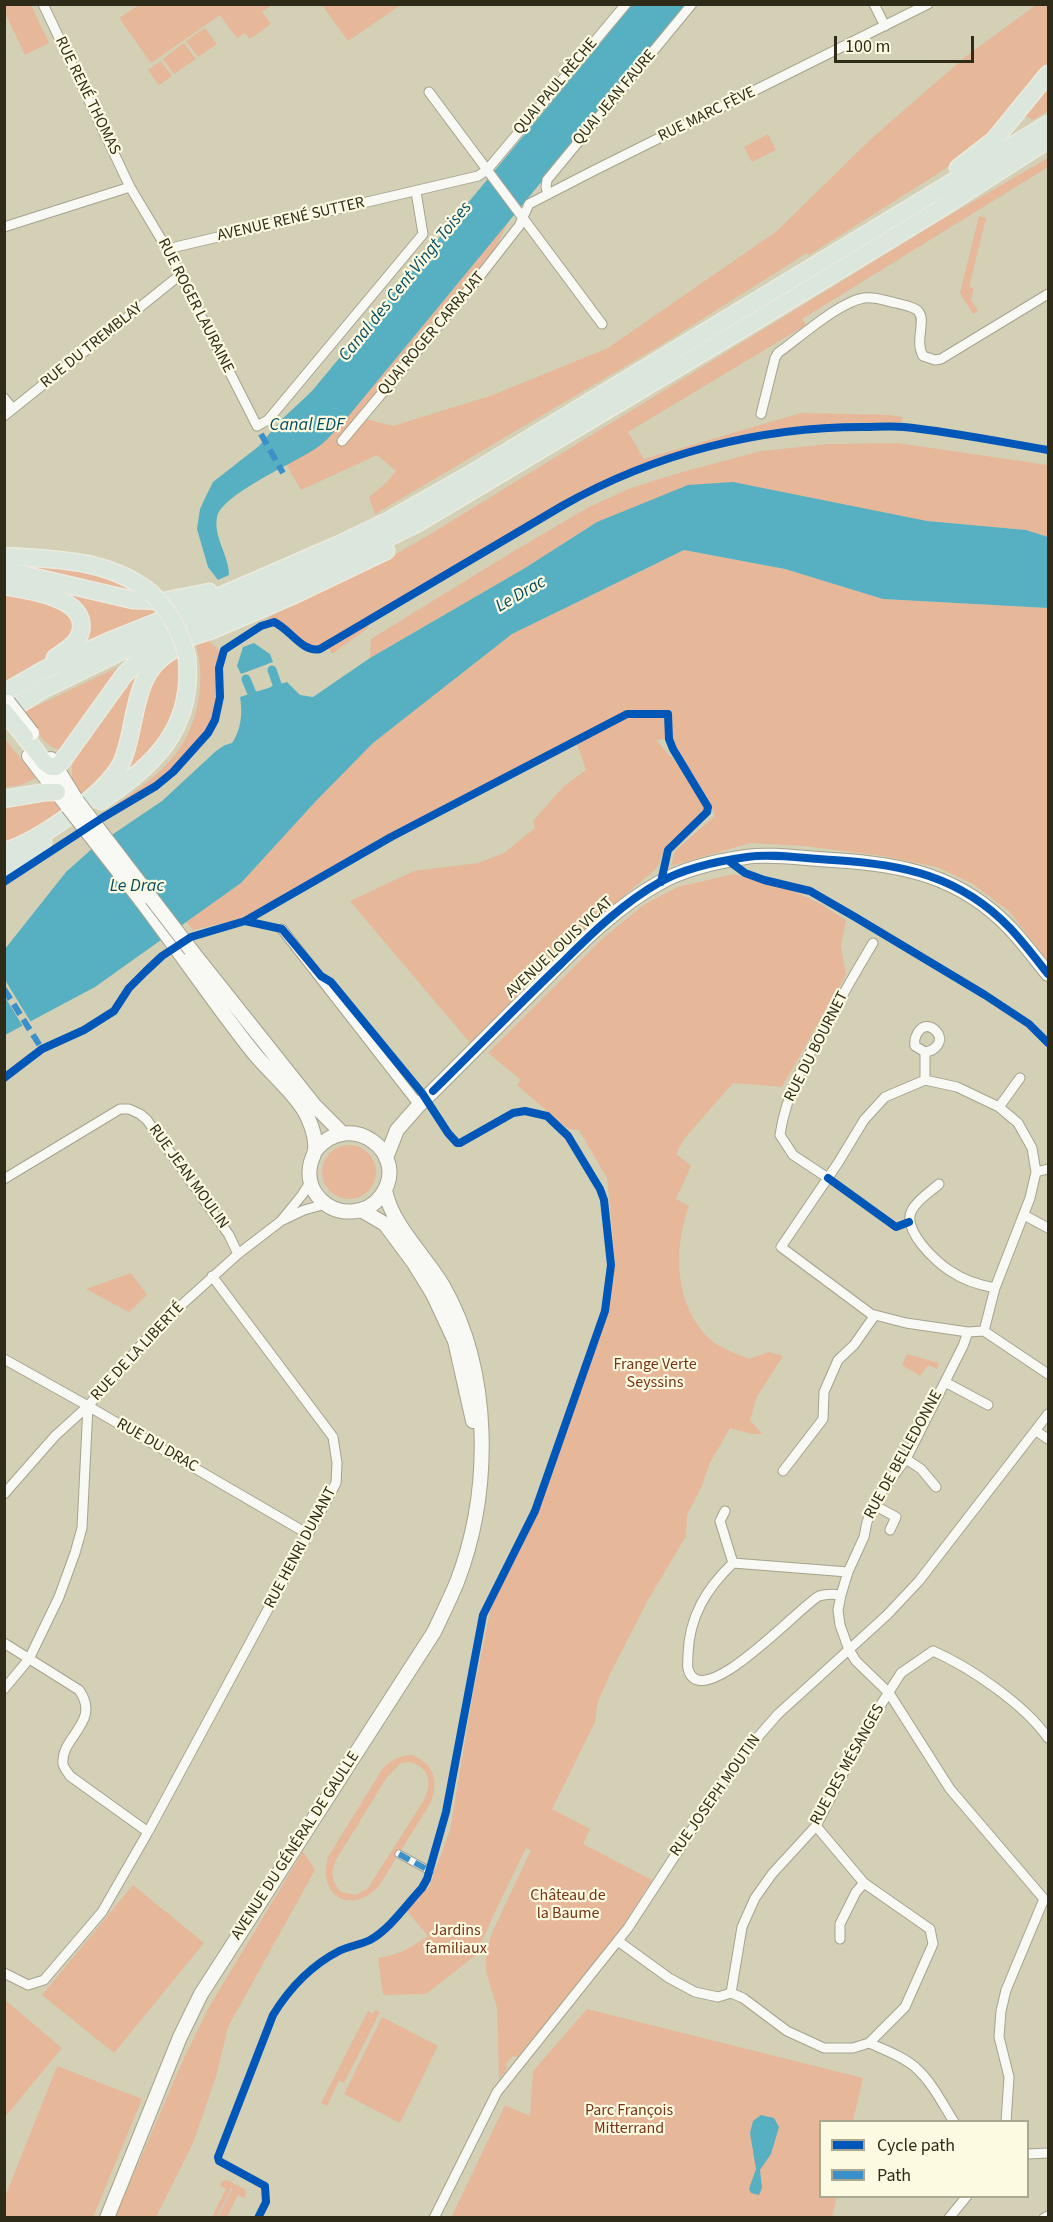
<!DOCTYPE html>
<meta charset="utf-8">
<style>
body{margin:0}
#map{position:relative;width:1053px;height:2222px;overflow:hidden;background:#d3d0b6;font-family:"Source Sans 3",sans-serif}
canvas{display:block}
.frame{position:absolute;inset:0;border:6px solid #2e2c18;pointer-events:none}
.legend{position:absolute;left:819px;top:2120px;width:210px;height:78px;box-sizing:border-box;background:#fdfae2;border:2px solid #aaa891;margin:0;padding:8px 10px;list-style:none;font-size:18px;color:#2e2c18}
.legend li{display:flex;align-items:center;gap:12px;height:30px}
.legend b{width:30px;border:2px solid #aaa891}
.scale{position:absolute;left:834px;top:36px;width:140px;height:27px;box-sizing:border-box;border:3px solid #2e2c18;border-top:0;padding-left:8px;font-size:18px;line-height:21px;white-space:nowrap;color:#2e2c18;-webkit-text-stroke:4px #fdfae2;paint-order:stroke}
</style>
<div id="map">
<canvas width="1053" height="2222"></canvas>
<div class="frame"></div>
<ul class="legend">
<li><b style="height:8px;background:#0057b8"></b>Cycle path</li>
<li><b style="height:8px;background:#3c90c9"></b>Path</li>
</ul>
<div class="scale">100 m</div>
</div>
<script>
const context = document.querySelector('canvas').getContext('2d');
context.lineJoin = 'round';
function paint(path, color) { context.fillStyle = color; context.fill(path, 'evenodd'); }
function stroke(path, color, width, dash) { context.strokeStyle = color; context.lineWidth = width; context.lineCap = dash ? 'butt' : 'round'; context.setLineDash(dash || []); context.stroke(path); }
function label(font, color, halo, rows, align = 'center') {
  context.font = font + ' "Source Sans 3",sans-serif'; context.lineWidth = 4.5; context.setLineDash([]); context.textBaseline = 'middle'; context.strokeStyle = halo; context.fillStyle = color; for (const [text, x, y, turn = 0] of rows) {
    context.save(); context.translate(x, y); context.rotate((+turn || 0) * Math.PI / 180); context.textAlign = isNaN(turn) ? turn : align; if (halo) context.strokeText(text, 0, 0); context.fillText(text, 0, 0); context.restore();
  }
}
const green = new Path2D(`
 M5 4 31 5 49 43 25 55 5 13Z
 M139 5V4L272 5 262 12 271 24 250 39 245 33 237 38 220 15 151 63 119 18Z
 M322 5H401L348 41Z
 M1036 5H1048V63L981 142 942 171 809 255 807 253 661 345 375 514 369 497 386 483 396 471 377 455 301 490 286 464 321 444 342 424 510 218 496 248 362 418 393 426 493 395 608 348 777 231 872 138 965 57Z
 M205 28 217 44 198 57 186 41Z
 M184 43 196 59 174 74 163 59Z
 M161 61 172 76 159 85 148 70Z
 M1048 86V111L1033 120 1025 116Z
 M768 134 776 150 752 162 744 147Z
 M1048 158V167L802 319 806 325 628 432 644 459 801 413 889 415 903 417 900 425 843 424 760 434 693 449 612 476 322 646 307 645C294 633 284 619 266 619L291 605 376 565 424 538 943 219Z
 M979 216 986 218 969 287 973 288 972 297 970 298 978 311 973 314 960 293Z
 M897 443 1048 465V537L1026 530 927 521 597 522 525 568 370 658 371 639 514 551 589 507 631 488 679 473 761 451 830 444Z
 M684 550 785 569 883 599 1048 608V961L1009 911 973 884 937 867 883 856 804 846 750 843 671 866 675 851 715 816C707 787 682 766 673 738L656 740 683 770 706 808 664 849 659 865 649 875 603 913 555 957 470 1043 350 901 414 871 478 863 504 853 535 828 533 821 563 787 586 770 575 738 379 839 242 919 193 930 186 922 241 883 316 801 373 743 512 634Z
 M12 562 91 568 149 597 12 565Z
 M5 574 152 608 154 614 87 642 88 622Z
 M5 592 52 604 68 610 76 628 62 648 5 681Z
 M367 625 369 627 332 654 329 648Z
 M209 641 218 649 219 655C215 673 221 692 216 710 205 756 156 782 119 805L118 803C136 791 154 778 169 762 197 732 207 684 196 645Z
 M181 652 182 694 160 746 118 779 140 711 154 674Z
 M120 666 121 669 63 749C46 752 33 724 24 712Z
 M144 666 121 753 83 800 72 780V758L129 678Z
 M4 739H5L36 778 21 785 5 787Z
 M43 800 56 801 69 810 42 829 5 845V806Z
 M734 874 791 890 819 903 846 920 841 946 846 975 782 1087 733 1083 684 1139 676 1154 691 1166 676 1199 689 1206C673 1249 674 1308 712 1341 722 1349 738 1354 749 1359L769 1352 783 1356 757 1397 750 1420 762 1434H752L730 1428 710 1463 701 1488 687 1515 686 1536 648 1600 610 1674 597 1704 595 1722 552 1809 590 1829 583 1844 652 1880 619 1932 518 2057 513 2056 506 2064 507 2069 499 2079 497 2008 486 1971V1954L491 1935 531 1850 526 1848 493 1916 476 1955 426 1994 383 1995 378 1958C398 1955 411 1948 428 1936L406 1910 429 1887 450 1830 472 1699 490 1612 498 1591 523 1545 552 1475 610 1303 615 1259 607 1178 579 1130 568 1129 517 1085 521 1080 488 1053 602 939 645 904 678 887Z
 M322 1172a27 27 0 1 1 54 0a27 27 0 1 1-54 0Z
 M131 1273 147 1295 129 1312 86 1289Z
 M907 1354 939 1363 937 1369 928 1365 920 1376 902 1365Z
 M412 1755C434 1764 439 1780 431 1802L379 1886C351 1916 317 1896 328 1857L383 1768C393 1759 399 1756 412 1755ZM410 1762C430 1768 432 1783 424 1800L368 1888 356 1895 341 1892C331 1881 330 1873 336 1860L387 1777 401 1763Z
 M303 1851 315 1870 228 2027 216 2077 193 2143 156 2217H115L184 2058 208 2009Z
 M133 1885 204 1943 114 2053 42 1995Z
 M5 2000 62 2048 5 2117Z
 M587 2009 863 2078 853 2121 820 2122V2196L837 2197 832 2217 451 2218 505 2105 530 2116 533 2071Z
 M375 2010 380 2012 344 2083 339 2081 327 2106 321 2103 368 2011 373 2014Z
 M382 2017 438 2046 400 2123 344 2094Z
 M57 2066 142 2099 93 2217H5V2197Z
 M227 2180 246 2190 245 2198 238 2195 227 2217H212L226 2189 220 2186 222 2181Z`);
const water = new Path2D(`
 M632 5H687L342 424C335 430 329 438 322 444 301 461 223 492 217 517 213 537 229 555 229 575L218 580 208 567 197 529 200 509 207 494 213 482 259 446 280 421 312 391Z
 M733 482 927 521 1026 530 1048 537V608L883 599 785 569 684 550 512 634 373 743 316 801 241 883 95 987 5 1035V949L66 872 94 847 162 801 216 751 225 745 232 743C241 730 243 713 240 697L287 682 300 695 313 697 370 658 525 568 597 522 688 485Z
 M254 643 270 654 273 662 241 674 237 666 243 647Z
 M761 2115 774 2118 779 2127 771 2154 760 2170 762 2188 759 2195 751 2193 749 2189 756 2169 750 2133 753 2121Z`);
const pier = new Path2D(`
 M5 980 32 1024 24 1028 5 997Z`);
const canal = new Path2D(`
 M246 679 253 696H267L278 687 272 670`);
const pedestrian = new Path2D(`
 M399 1854 430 1871`);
const minor = new Path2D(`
 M43 4 130 187 167 249 257 426 268 420 423 234 416 192
 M874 4 885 26
 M429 92 602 324
 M548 194 546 187 547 180 692 4
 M4 227 130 187
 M167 249 478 176 487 170 626 4
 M4 398 13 409
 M761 414 775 358 778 353C799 338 839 302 864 298 875 296 886 301 896 303 903 305 913 306 918 311 927 321 914 340 923 356L935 360 941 359 1048 294
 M4 416 180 275
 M342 441 476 281 519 226 529 204 593 171 928 4
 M282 929 419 1105
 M925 1080V1052L915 1046C913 1034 924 1019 936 1031 945 1041 935 1051 925 1052
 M999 1107 1020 1078
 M1036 1172 1048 1169
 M828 1178 793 1155 780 1135C786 1092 807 1057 829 1020 843 994 858 968 873 943
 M4 1179 120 1109H129L140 1114 147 1120 229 1235 238 1254
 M939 1184C931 1191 917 1200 912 1210 901 1229 936 1263 952 1272 965 1281 979 1285 995 1288
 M1024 1215 1048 1228
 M283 1220 304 1210 326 1204
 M984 1331 995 1288 1030 1198 1036 1172 1032 1148 1018 1123 999 1107 957 1087 925 1080 885 1097 864 1120 838 1163 781 1247 871 1314 906 1323 968 1332 984 1331 1048 1374
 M968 1332 963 1346 906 1459 879 1495 874 1505 867 1522 864 1537 848 1572 841 1595 838 1610 840 1625 849 1650 856 1661 889 1693 950 1789 1044 1899 1006 1990 1001 2011 999 2037 1009 2077 1006 2122
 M4 1359 88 1406 308 1534
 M945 1382 988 1405
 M1036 1431 1048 1439
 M906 1459 921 1469 936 1487
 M783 1471 823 1419 824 1392 838 1360 854 1345 875 1315
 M4 1494 55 1436 88 1406 156 1328 238 1254 281 1221 302 1195 311 1181
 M874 1505 896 1517 890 1530
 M725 1511 720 1521 733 1563
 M841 1595C835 1594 825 1594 819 1596 802 1604 701 1716 688 1669 687 1665 688 1659 688 1655 689 1617 706 1589 733 1563L848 1572
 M4 1643 79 1690C102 1722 60 1737 63 1764 64 1768 68 1773 70 1776L148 1832
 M4 1689 29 1659 59 1597 75 1553 82 1528 88 1406
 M816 1826 864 1883 930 1929 933 1944 905 2007 869 2043
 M840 1939V1924L856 1892 864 1883
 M618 1941 669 1978 695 1992 718 1997 731 1993 743 1998 787 2031 824 2048H853L869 2043C885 2050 902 2056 915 2067 932 2082 942 2103 954 2122
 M4 1973 28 1985 44 1980 102 1912 148 1832 336 1483 337 1463 333 1437 212 1276
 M731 1993 742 1927 755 1898 772 1874 816 1826 868 1725 901 1673 933 1651C970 1667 1025 1705 1048 1738
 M1028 2154 1048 2153
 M434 2218 497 2092 628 1928 736 1762 778 1714 887 1615 919 1581 1048 1414
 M949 2218 967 2196
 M1044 2218 1048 2216`);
const secondary = new Path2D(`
 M29 756 68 807
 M51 759 77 801
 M140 899C178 949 214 1003 253 1052 268 1071 300 1098 308 1118 312 1127 316 1140 315 1149 315 1154 312 1158 311 1162 307 1176 311 1190 321 1200 338 1217 367 1215 381 1196 412 1154 350 1107 315 1151
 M191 950 315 1106 342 1133
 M386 1158 397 1130 419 1105C458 1066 497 1027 535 989 574 950 612 909 659 883 685 868 718 861 746 857 771 853 807 859 833 860 903 864 960 876 1010 928 1024 943 1036 959 1048 974
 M361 1210 385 1224 414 1263 433 1294 455 1341 473 1421
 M107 2218 180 2037 201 1994 434 1632C442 1615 450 1599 457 1582 492 1491 492 1372 443 1286 425 1255 392 1226 385 1190`);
const motorway = new Path2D(`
 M958 168 994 140 1048 74
 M4 556C55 559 109 559 151 593
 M4 570 133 600 164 601 209 592
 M4 586C26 590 77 596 81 622 84 640 68 649 55 658
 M4 693 44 670 114 639 204 603 340 544 390 520 469 475 1048 124
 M4 714 44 689 120 652 317 572 416 524 759 319 937 211 1048 140
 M25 737 44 762 51 767H56L63 760 124 675 143 657 164 646 212 630 294 595 386 551
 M4 799 46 792H57
 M101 801C155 765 194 728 187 657
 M4 851C36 844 107 793 121 764 139 725 129 674 173 650
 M4 869 43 842`);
const tram = new Path2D(`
 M217 2218 232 2188`);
const secondaryBridge = new Path2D(`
 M8 702 32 733
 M77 801 191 950
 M68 807 140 899`);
const motorwayBridge = new Path2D(`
 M151 593C170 611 181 632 187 657
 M4 711 25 737`);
const quiet = new Path2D(`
 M261 434 283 473
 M4 989 42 1049
 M399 1854 430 1871`);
const cycleway = new Path2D(`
 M729 861 745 873 764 880 810 891 855 917 985 995 1029 1024 1048 1043
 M4 882 102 818 156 786 173 772 208 733 215 720 220 697 219 668 224 650 261 626 274 622C290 629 302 653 320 649L562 506C653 454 759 427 863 427 877 427 891 426 904 427 952 432 1001 442 1048 450
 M245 921 282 929 321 976 331 982 422 1093 448 1133 457 1143H460L513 1113 525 1111 547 1116 568 1136 600 1189 604 1200 611 1265 605 1311 535 1511 483 1615 446 1812 427 1879 422 1888C406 1905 390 1929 370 1940 360 1945 349 1946 339 1951 312 1965 289 1989 273 2015L218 2157 219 2161 265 2186 266 2202 258 2218
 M4 1078 42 1049 84 1030 114 1011 129 988 146 971 162 956 191 937 245 921 391 837 627 714H668L669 739 673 749 708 807 707 812 668 850 661 882
 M433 1091C476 1049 518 1005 562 963 592 933 623 903 660 882 685 868 718 861 747 857 773 853 807 859 833 860 903 864 960 876 1010 928 1024 943 1036 959 1048 974
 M828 1178 896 1227 909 1222`);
const streetNames = [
 ["QUAI PAUL RÈCHE",556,87,-50],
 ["RUE RENÉ THOMAS",87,96,64],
 ["QUAI JEAN FAURE",615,98,-50],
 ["RUE MARC FÈVE",707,115,-26],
 ["AVENUE RENÉ SUTTER",291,220,-13],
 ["RUE ROGER LAURAINE",195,306,63],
 ["QUAI ROGER CARRAJAT",432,334,-50],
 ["RUE DU TREMBLAY",92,346,-39],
 ["AVENUE LOUIS VICAT",560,948,-43],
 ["RUE DU BOURNET",817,1047,-63],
 ["RUE JEAN MOULIN",188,1177,54],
 ["RUE DE LA LIBERTÉ",138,1352,-47],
 ["RUE DU DRAC",157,1446,30],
 ["RUE DE BELLEDONNE",904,1455,-61],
 ["RUE HENRI DUNANT",301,1548,-62],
 ["RUE DES MÉSANGES",848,1765,-61],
 ["RUE JOSEPH MOUTIN",716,1796,-55],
 ["AVENUE DU GÉNÉRAL DE GAULLE",296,1846,-57]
];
const parkNames = [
 ["Frange Verte",655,1365],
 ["Seyssins",655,1383],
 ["Château de",568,1896],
 ["la Baume",568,1914],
 ["Jardins",456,1931],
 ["familiaux",456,1949],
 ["Parc François",629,2111],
 ["Mitterrand",629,2129]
];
const waterNames = [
 ["Canal des Cent Vingt Toises",406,282,-51],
 ["Canal EDF",307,426],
 ["Le Drac",521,595,-30],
 ["Le Drac",137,887]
];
paint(green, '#e6b799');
paint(water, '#57b0c1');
paint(pier, '#d3d0b6');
stroke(canal, '#57b0c1', 9);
stroke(pedestrian, '#a5a38e', 9);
stroke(minor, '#a5a38e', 11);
stroke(secondary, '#a5a38e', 16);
stroke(motorway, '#ebeade', 19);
stroke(pedestrian, '#f8f8f4', 7);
stroke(minor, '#f8f8f4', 9);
stroke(secondary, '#f8f8f4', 14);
stroke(motorway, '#dbe6dc', 16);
stroke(tram, '#cbcbc3', 1.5);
stroke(secondaryBridge, '#a5a38e', 16, []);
stroke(motorwayBridge, '#ebeade', 19, []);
stroke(secondaryBridge, '#f8f8f4', 14);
stroke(motorwayBridge, '#dbe6dc', 16);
stroke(quiet, '#3c90c9', 6, [12, 6]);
stroke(cycleway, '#0057b8', 8);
label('16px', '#2e2c18', '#fdfae2', streetNames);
label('16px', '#773314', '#fdfae2', parkNames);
label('italic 18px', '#064d60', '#fdfae2', waterNames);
</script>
